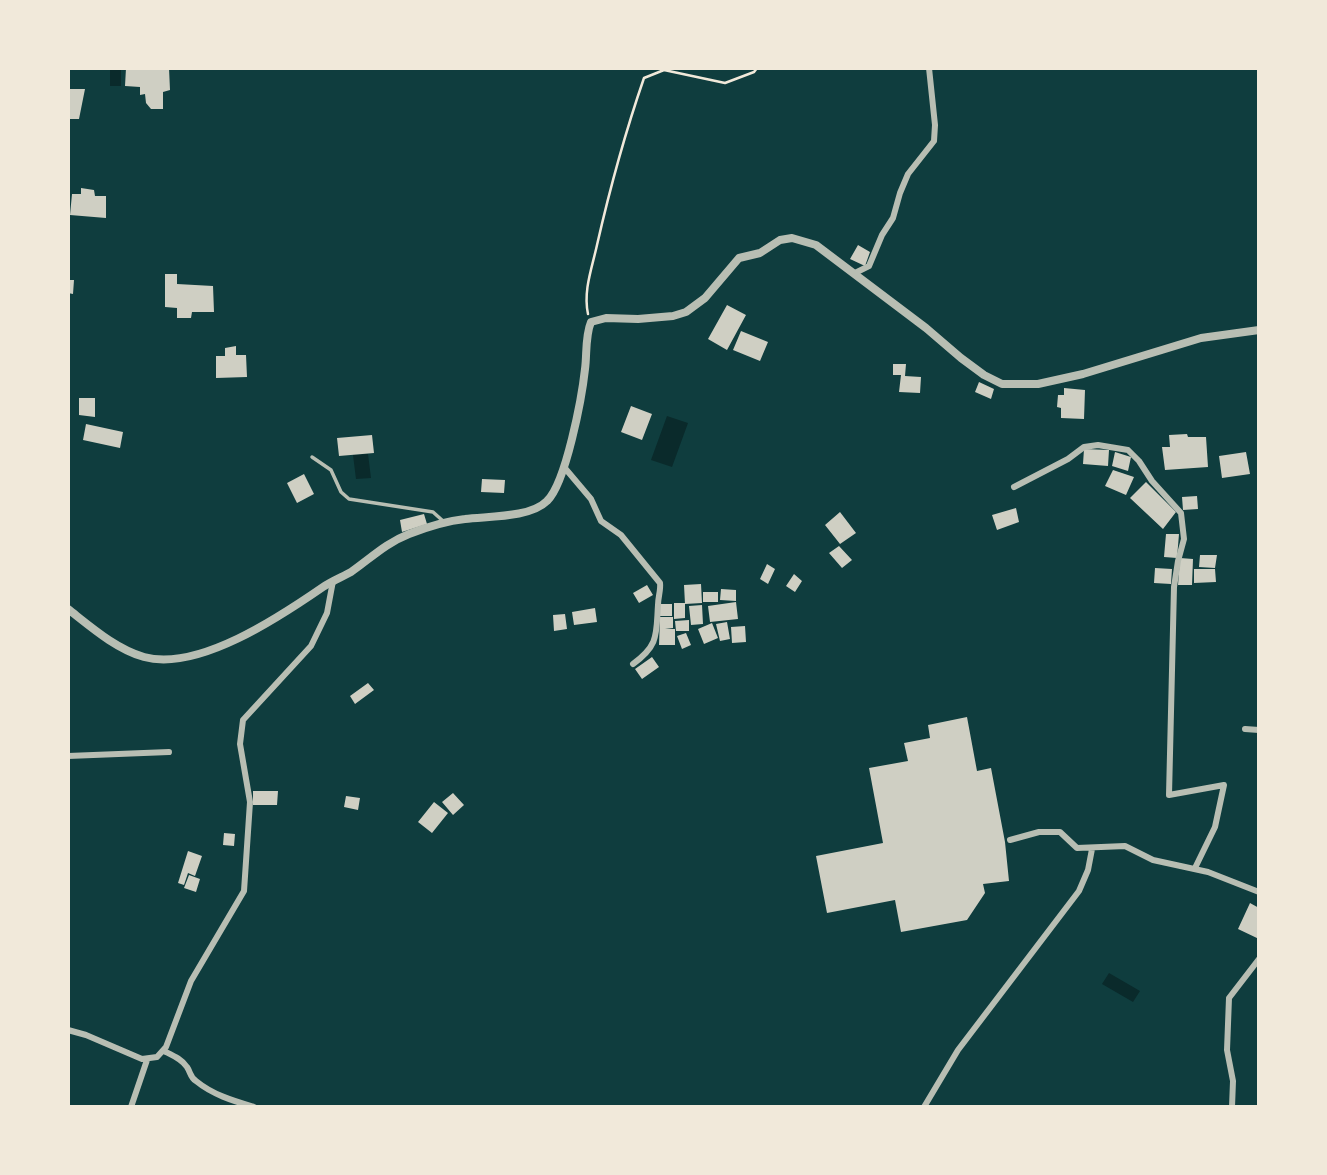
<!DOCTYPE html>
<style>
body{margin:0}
#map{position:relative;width:1327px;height:1175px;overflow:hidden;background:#0f3d3e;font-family:"Playfair Display",serif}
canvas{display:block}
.frame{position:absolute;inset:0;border:70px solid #f1e9da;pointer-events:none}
</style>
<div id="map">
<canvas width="1327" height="1175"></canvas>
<div class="frame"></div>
</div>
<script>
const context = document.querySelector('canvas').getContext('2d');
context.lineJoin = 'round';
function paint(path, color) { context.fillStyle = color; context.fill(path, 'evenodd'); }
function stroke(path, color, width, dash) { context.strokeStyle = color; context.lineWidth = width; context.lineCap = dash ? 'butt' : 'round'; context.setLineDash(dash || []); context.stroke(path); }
const water = new Path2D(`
 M110 68H121V86H110Z
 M667 416 688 423 672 467 651 460Z
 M368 454 371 478 356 479 353 455Z
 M1109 973 1140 991 1133 1002 1102 984Z`);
const building = new Path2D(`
 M126 68H169L170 90 163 92V109H151L146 103 145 94 140 95V87L125 86Z
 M68 89H85L79 119H68Z
 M81 188 94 190 95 196H106V218L70 215 72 194H81Z
 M858 245 870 252 865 266 850 259Z
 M165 274H177V284L213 286 214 312H192L191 318H177V308L165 307Z
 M68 280H74L73 294 68 293Z
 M727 305 746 315 727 350 708 339Z
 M741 331 768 342 760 361 733 350Z
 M236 346V355H246L247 377 216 378V356H225V348Z
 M893 364H906L905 376 921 377 920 393 899 392 901 375H893Z
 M979 382 994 389 991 399 975 392Z
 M1064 388 1085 390 1084 419 1061 418V408L1057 407 1058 395H1064Z
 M79 398H95V417L79 415Z
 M631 406 652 414 642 440 621 432Z
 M86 424 123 432 120 448 83 440Z
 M1187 434 1188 437H1206L1208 467 1165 470 1162 447H1170L1169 435Z
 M372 435 374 453 339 456 337 438Z
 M1084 449 1109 450 1108 466 1083 464Z
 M1115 452 1131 457 1128 471 1112 466Z
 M1246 452 1250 474 1222 478 1219 456Z
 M1113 470 1134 477 1126 495 1105 486Z
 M304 474 314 494 297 503 287 483Z
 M482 479 505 480 504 493 481 492Z
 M1146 482 1176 512 1163 529 1130 498Z
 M1197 496 1198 509 1183 510 1182 497Z
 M1016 508 1019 522 997 530 992 515Z
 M840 512 856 533 840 544 825 525Z
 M424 514 427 524 402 532 400 520Z
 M1166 534H1179L1177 558 1164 557Z
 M839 546 852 560 842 568 829 553Z
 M1200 555H1217L1215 568 1199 567Z
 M1180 558 1193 559 1192 585H1178Z
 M767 564 775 569 768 584 760 579Z
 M1155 568 1172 569 1171 584 1154 583Z
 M1194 569H1215L1216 582 1194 583Z
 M794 574 802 581 795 592 786 586Z
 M701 584 702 603 685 604 684 585Z
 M647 585 653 595 639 603 633 593Z
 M721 589 736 590V601L720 600Z
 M703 592H718V602H703Z
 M736 602 738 619 710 622 708 606Z
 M674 603H685V618L674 619Z
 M660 604H672V616H660Z
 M702 605 703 624 691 625 689 606Z
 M595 608 597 622 574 625 572 612Z
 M565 614 567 629 554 631 553 615Z
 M660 617H673V628L665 629H675V645H659Z
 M689 620V631H676L675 621Z
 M727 622 730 639 720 641 716 624Z
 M712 623 718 638 704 644 698 629Z
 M745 626 746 642 732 643 731 627Z
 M686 633 691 645 682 649 677 636Z
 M652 657 659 667 642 679 635 669Z
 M368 683 374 690 355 704 350 696Z
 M967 717 977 771 991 768 1005 842 1009 881 983 884 985 893 967 920 901 932 895 900 827 913 816 856 883 843 869 768 908 761 904 743 930 738 928 725Z
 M253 791H278L277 805H253Z
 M453 793 464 805 453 815 442 802Z
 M346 796 360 798 358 810 344 807Z
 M434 802 448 813 432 833 418 822Z
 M224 833 235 834 234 846 223 845Z
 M188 851 202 856 195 876 188 873 184 885 178 883Z
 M189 875 200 879 196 892 184 888Z
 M1250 903 1259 908V939L1238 929Z`);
const path = new Path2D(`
 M588 314C583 291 592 268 597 245 610 188 625 133 644 78L664 70 725 83 754 72 757 68`);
const service = new Path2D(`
 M312 457 331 470 341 492 349 499 433 512 443 521`);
const minor = new Path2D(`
 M855 273 869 266 882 235 893 218 900 193 908 174 934 141 935 125 929 68
 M564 467 591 499 601 521 621 535 660 583C661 590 658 597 658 605 656 635 659 645 633 664
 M1014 487 1068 459 1084 447 1098 445 1128 450 1139 461 1152 481 1181 513 1184 539 1178 561 1174 587 1169 795 1224 785 1215 827 1195 868
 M1245 729 1259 730
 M68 756 169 752
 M1010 840 1039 832H1060L1077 848 1125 846 1153 860 1208 872 1259 892
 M68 1030 86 1035 142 1059 157 1057 166 1047 191 981 244 891 250 802 240 744 243 720 311 646 327 613 333 581
 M164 1051C172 1055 182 1059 187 1067 191 1073 190 1077 196 1081 213 1095 234 1101 254 1107
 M131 1107 147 1060
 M924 1107 958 1050 1079 891 1088 870 1092 849
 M1232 1107 1233 1081 1227 1050 1229 998 1259 959`);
const tertiary = new Path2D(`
 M68 609C91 627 116 649 144 657 198 672 281 616 323 587 332 581 342 577 351 572 371 558 386 543 409 534 427 527 446 521 465 519 488 516 530 518 547 501 566 483 582 397 585 369 587 355 585 336 591 322L606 318 638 319 673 316 686 312 705 298 739 258 760 253 780 240 792 238 816 245 926 328 961 358 984 375 1002 384H1038L1083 374 1201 338 1259 330`);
paint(water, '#0a2a2b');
paint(building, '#cfcfc3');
stroke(path, '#f1e9da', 2.5);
stroke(service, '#b8beb3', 3.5);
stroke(minor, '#b8beb3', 6);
stroke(tertiary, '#b8beb3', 8);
</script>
